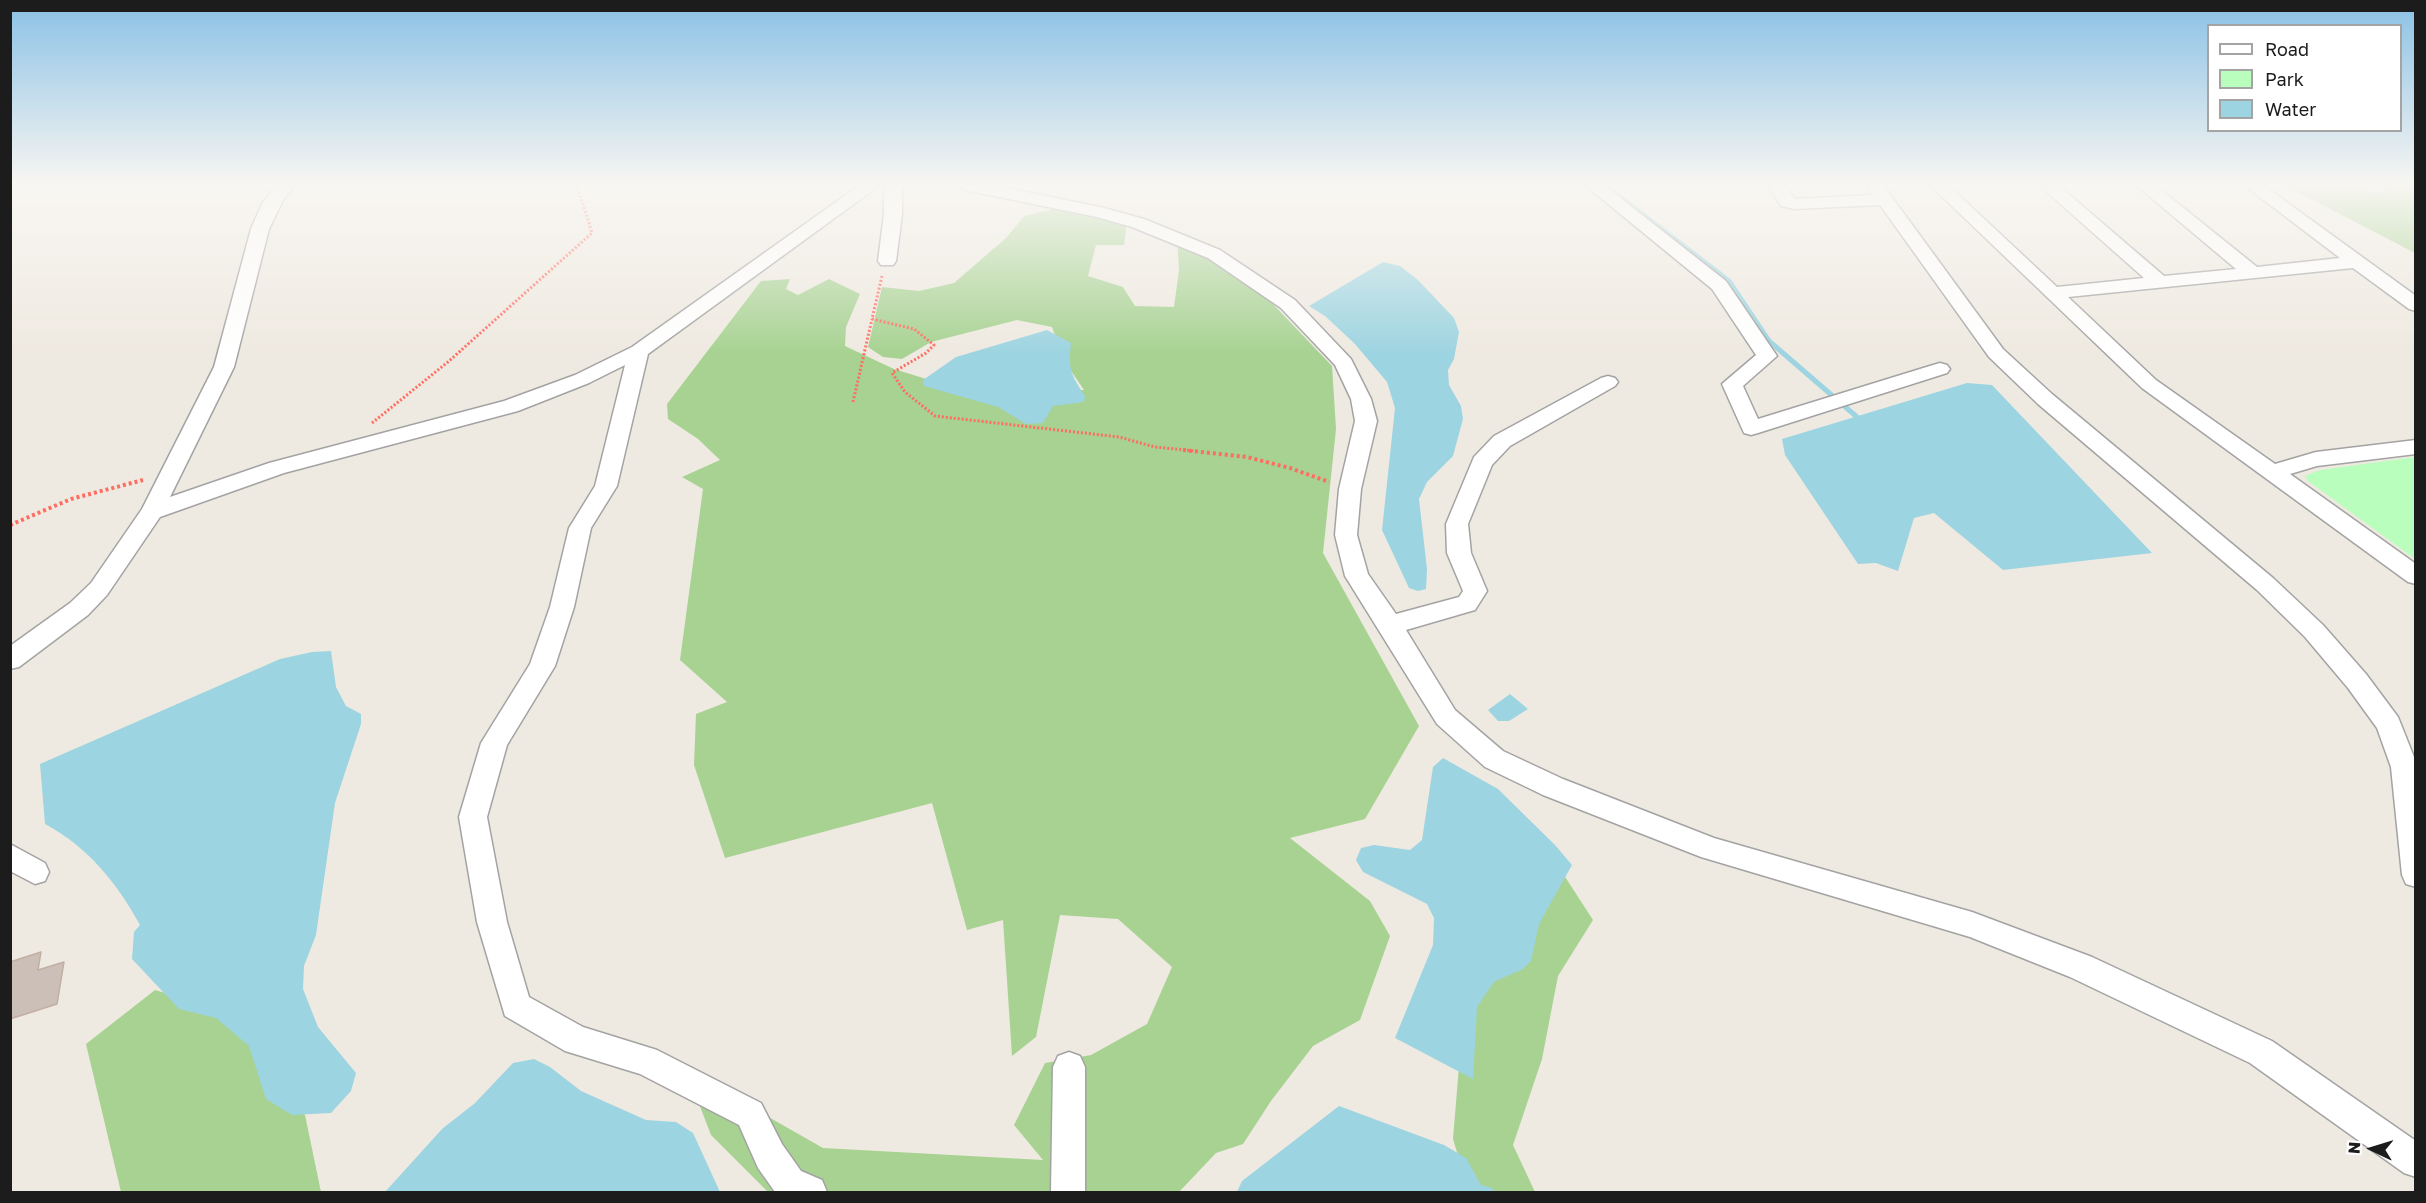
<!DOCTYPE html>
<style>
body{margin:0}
#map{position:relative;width:2426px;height:1203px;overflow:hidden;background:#efeae1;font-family:"Golos Text",sans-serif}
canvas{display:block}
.frame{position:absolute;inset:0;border:12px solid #1c1c1c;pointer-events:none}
.legend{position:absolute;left:2207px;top:24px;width:195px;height:108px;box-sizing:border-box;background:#fff;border:2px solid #a4a4a4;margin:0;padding:8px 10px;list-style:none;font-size:18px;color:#1c1c1c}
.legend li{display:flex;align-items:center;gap:12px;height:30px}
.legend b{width:30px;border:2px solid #a4a4a4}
.north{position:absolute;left:2342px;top:1119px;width:60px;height:60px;-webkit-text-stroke:4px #fff;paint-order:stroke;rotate:274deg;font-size:16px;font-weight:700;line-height:24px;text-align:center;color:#1c1c1c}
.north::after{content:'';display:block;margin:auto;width:21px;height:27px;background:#1c1c1c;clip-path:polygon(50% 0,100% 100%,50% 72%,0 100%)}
</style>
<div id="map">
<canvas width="2426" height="1203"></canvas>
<div class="frame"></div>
<ul class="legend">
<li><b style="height:8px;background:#fff"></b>Road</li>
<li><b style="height:16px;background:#b9febc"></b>Park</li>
<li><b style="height:16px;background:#9dd4e1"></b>Water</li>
</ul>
<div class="north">N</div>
</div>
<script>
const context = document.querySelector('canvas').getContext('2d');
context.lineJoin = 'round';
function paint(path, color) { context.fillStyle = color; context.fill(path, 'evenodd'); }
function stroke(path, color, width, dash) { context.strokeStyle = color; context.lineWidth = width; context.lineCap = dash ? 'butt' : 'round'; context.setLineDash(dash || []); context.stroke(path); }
const forest = new Path2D(`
 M2284 185H2415V253Z
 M1066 206 1127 222 1124 245H1096L1088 276 1123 287 1135 306 1174 307 1179 270 1177 237 1234 274 1270 301 1332 366 1336 429 1323 553 1419 726 1365 819 1290 838 1370 901 1390 936 1360 1020 1313 1046 1271 1101 1243 1144 1216 1153 1179 1192H768L711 1135 686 1070 823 1148 1043 1160 1014 1125 1045 1063 1091 1055 1147 1024 1172 967 1118 919 1060 915 1036 1037 1012 1056 1003 920 967 930 932 803 725 858 694 765 696 714 727 702 680 660 703 489 682 477 720 460 698 439 668 419 667 404 761 281 790 279 786 289 798 295 829 279 860 294 846 327 845 346 894 369 997 401 1045 391 1084 390 1065 362 1052 327 1017 320 931 342 902 359 883 357 868 347 882 287 919 291 954 283 1006 238 1024 216Z
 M1560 869 1593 920 1558 976 1542 1059 1513 1145 1535 1192H1469L1453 1139 1460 1054 1452 987Z
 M155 990 252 1018 266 1077 305 1115 321 1192H121L86 1044Z`);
const park = new Path2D(`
 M2415 457V559L2308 481 2305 476 2320 470Z`);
const water = new Path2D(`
 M1383 262 1400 266 1418 280 1454 318 1459 332 1454 359 1448 370 1449 385 1461 406 1463 419 1453 456 1427 482 1419 499 1427 569 1426 589 1418 591 1409 588 1382 530 1395 408 1387 382 1355 344 1325 316 1309 306Z
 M1047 330 1071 343C1068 369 1071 375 1085 396L1084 402 1053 406 1043 423 1026 424 998 407 924 386 923 380 956 357Z
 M1967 383 1992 385 2152 553 2003 570 1934 513 1914 518 1898 571 1876 563 1858 564 1785 455 1782 439Z
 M331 651 336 687 346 706 361 714V724L335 803 316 935 304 966 303 989 318 1027 356 1073 351 1091 331 1113 292 1115 266 1099 249 1046 216 1018 179 1009 132 959 134 932 140 925C117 883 88 847 45 824L40 764 280 659 312 652Z
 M1510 694 1528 709 1509 721H1498L1488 710Z
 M1443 758 1498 789 1555 845 1572 865 1539 924 1531 961 1523 969 1494 982 1477 1007 1473 1079 1395 1038 1433 945 1434 918 1427 904 1363 872 1356 860 1361 848 1374 845 1410 850 1422 840 1433 767Z
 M534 1059 550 1067 581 1091 646 1120 676 1122 693 1133 720 1192H385L442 1129 475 1103 513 1063Z
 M1339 1106 1444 1145 1466 1158 1481 1185 1492 1188 1494 1192H1237L1242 1181Z`);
const stream = new Path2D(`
 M1605 185 1729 281 1769 341 1857 417`);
const building = new Path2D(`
 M41 952 38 970 64 962 57 1004 10 1019V962Z`);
const pathFar1 = new Path2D(`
 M882 276 872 319 914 329 934 345 926 353 892 373 905 392 935 416 1119 437 1155 447 1196 451
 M853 402 872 319
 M372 423 448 362 592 233 577 185`);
const path = new Path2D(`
 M1183 450 1247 457 1290 468 1329 482
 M10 525 71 499 143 480`);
const minor = new Path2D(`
 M277 185H296L283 200 269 229 234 367 170 497 269 463 504 401 575 375 632 347 860 185H880L648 354 617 486 591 528 574 607 555 666 507 745 487 817 507 922 529 997 583 1027 657 1050 761 1103 782 1144 801 1171 822 1180 827 1192H775L758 1168 739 1125 640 1074 565 1051 505 1016 477 922 459 817 481 743 530 664 550 607 569 528 595 486 625 365 589 383 518 411 284 473 160 517 107 595 88 615 19 667 10 669V646L70 603 91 583 142 509 214 367 251 229 262 204Z
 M884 185H902V214L896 261 893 265H881L878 261 884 214Z
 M957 185H992L1100 207 1144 219 1220 250 1295 300 1351 359 1371 399 1377 421 1361 489 1357 535 1368 574 1396 614 1459 597 1463 591 1447 553 1446 524 1474 457 1494 436 1601 378 1608 376 1615 378 1618 382 1615 386 1510 446 1492 465 1468 524 1471 553 1487 591 1475 610 1406 630 1455 710 1503 751 1563 779 1714 838 1972 912 2092 957 2272 1041 2416 1141V1177L2404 1173 2250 1063 2070 977 1970 937 1701 857 1543 795 1485 767 1437 724 1345 576 1335 535 1339 489 1355 421 1351 399 1335 365 1281 308 1208 258 1132 227 1097 217 965 190Z
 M1585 185H1604L1726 281 1777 356 1743 386 1758 419 1933 365 1940 363 1947 365 1950 369 1947 373 1758 433 1751 435 1744 433 1722 384 1756 355 1712 289Z
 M1768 185H1785L1795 199 1873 195 1866 185H1883L2003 349 2052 394 2273 578 2323 625 2366 674 2398 717 2416 762V887L2406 884 2402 875 2391 767 2377 728 2348 688 2305 637 2257 590 2038 404 1989 357 1880 205 1795 209 1781 206Z
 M1930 185H1948L2057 287 2144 278 2039 185H2058L2164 276 2236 269 2136 185H2155L2257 267 2340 258 2244 185H2263L2416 296V311L2409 309 2353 268 2068 297 2156 380 2275 464 2316 452 2416 440V454L2317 466 2290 474 2416 564V584L2408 582 2142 388Z
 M2367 185H2384L2385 188 2382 192H2370Z
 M10 844 45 863 49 872 45 881 35 884 10 871Z
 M1069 1052 1080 1056 1085 1067V1192H1051L1053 1067 1058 1056Z`);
paint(forest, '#a7d292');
paint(park, '#b9febc');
paint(water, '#9dd4e1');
stroke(stream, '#9dd4e1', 5);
paint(building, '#cbbfb7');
stroke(building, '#c2afa2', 1.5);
stroke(minor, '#a3a3a3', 3);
stroke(pathFar1, '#ff6c62', 3, [2, 2]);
stroke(path, '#ff6c62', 4, [3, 3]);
paint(minor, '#fff');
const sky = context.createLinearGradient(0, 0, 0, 354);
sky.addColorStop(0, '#8ac1e5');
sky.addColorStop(0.52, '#f8f6f2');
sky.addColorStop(1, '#f8f6f200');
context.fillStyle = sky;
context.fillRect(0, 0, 2426, 354);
</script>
